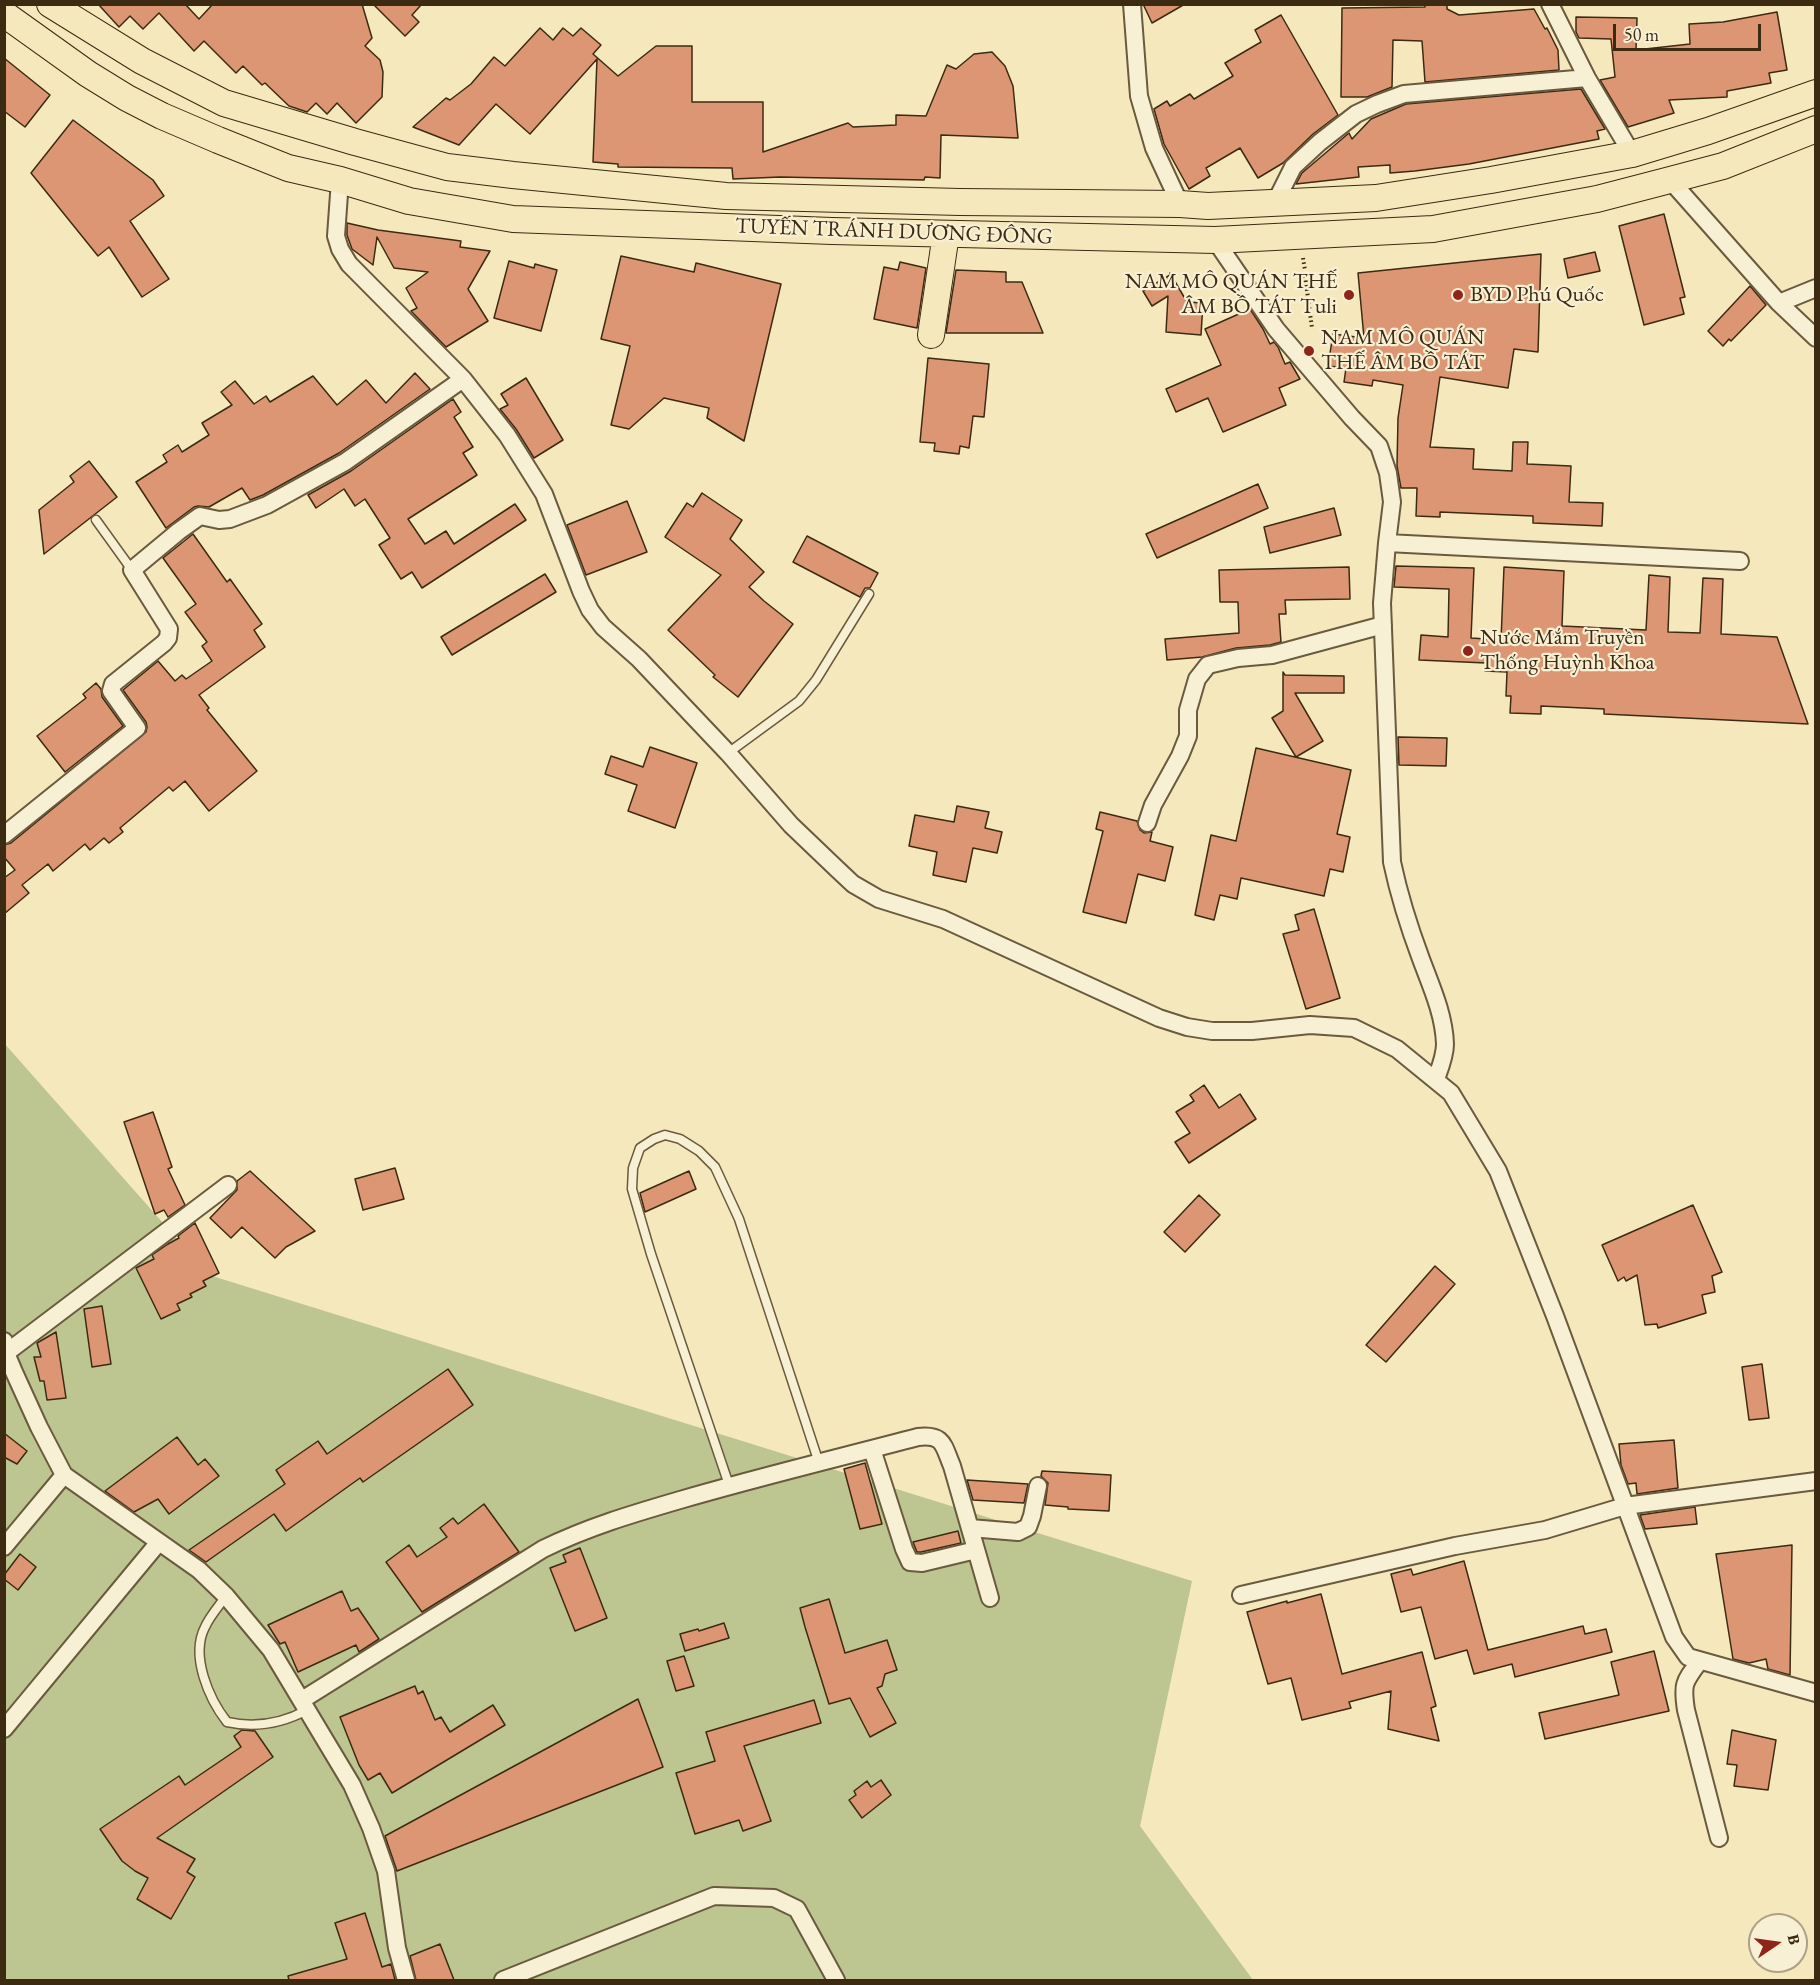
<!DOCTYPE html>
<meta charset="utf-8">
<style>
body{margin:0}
#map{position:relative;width:1820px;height:1985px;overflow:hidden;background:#f5e8bd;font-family:"EB Garamond",serif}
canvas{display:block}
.frame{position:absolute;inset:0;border:6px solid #3c2a13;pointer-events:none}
.north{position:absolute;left:1748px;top:1913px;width:60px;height:60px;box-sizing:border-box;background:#f8f0d4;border:2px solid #ada187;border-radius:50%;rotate:77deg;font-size:16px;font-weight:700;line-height:24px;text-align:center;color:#3c2a13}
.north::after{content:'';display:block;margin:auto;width:21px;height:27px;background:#8f2418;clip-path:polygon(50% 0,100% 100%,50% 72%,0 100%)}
.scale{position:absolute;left:1613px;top:24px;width:148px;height:27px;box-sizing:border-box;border:3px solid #3c2a13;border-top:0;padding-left:8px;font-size:18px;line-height:21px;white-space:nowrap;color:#3c2a13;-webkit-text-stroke:4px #f8f0d4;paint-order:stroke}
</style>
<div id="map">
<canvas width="1820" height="1985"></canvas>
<div class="frame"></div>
<div class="north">B</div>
<div class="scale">50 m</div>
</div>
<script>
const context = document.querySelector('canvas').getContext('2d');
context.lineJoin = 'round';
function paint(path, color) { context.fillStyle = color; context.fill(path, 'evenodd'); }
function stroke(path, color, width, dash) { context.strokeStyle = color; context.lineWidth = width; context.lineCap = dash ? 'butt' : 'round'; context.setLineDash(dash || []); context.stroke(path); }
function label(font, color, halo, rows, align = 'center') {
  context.font = font + ' "EB Garamond",serif'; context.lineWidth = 4.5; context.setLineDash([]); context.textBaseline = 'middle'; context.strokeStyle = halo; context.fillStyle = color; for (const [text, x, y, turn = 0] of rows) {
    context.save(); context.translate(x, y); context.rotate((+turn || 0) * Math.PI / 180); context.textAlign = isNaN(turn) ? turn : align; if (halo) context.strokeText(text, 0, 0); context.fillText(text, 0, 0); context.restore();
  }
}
const green = new Path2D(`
 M4 1043 209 1275 1192 1581 1140 1826 1253 1980H5Z`);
const building = new Path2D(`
 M98 4H185L199 19 213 4H362L372 38 365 46 380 60 383 72 382 97 356 123 337 103 327 114 316 103 307 112 289 106 265 83 262 85 243 66 236 73 204 41 194 51 159 13 143 29 130 16 119 27Z
 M373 4H422L412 15 419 22 405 36Z
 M1143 4H1185L1152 23Z
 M1425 4H1447V9L1459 15 1534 9 1545 29 1547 28 1558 50 1559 70 1425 82 1422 41 1393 40 1392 87 1367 97H1341L1342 8 1425 7Z
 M1777 12 1787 70 1769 73 1771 83 1727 91V97L1669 100 1674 113 1628 127 1600 80 1615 77 1611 39 1579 38 1576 32V17L1637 18 1636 50 1690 44 1689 24 1723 22Z
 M1281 15 1338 115 1313 134 1283 163 1258 178 1240 148 1206 168 1210 176 1189 189 1164 144 1154 109 1167 101 1170 106 1190 94 1194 99 1233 76 1225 63 1261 42 1255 30Z
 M540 28 553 40 563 28 573 36 581 28 601 45 593 54 618 76 656 46H692V102H763V152L848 123 853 127 896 125V115L926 116 947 65 956 69 974 54 992 52 1005 66 1013 86 1018 138 941 135 940 178 925 177 924 180 780 177 733 179 732 168 618 167V164L593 162 597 59 530 134 496 104 459 145 413 127 446 98 450 100 471 84 494 57 505 66Z
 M4 58 50 95 25 127 4 111Z
 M1581 89 1605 129 1597 131 1599 139 1469 164 1415 171 1390 173V165L1358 167 1359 177 1296 184 1302 173 1349 133 1352 139 1371 119 1406 104Z
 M73 120 153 180 164 196 130 221 169 279 142 297 109 247 98 256 31 173Z
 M1664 214 1685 297 1680 298 1684 314 1644 325 1619 226Z
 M347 223 378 230 461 241 460 247 490 251 468 289 488 321 446 347 411 311 417 308 406 288 428 272 394 268 377 237 373 265 352 249 347 235Z
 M1595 252 1600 271 1568 278 1564 259Z
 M1541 254 1538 352 1514 349 1508 388 1440 377 1430 447 1474 449 1473 469 1512 471 1513 442H1528L1527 464 1571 466 1569 502 1603 503 1602 526 1533 523V516L1440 512V517L1416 516 1417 488H1401L1397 466 1398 418 1403 385 1373 380 1372 386 1344 382 1346 368 1328 366 1333 334 1364 338 1358 273Z
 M621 256 694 272 696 263 781 284 744 441 707 418 709 408 664 398 629 429 611 425 630 346 601 339Z
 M509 261 534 268 535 264 557 270 541 331 494 318Z
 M900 262 926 268 917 328 874 319 884 267 898 270Z
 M956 270 1006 272V282H1022L1043 333H946Z
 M1170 273 1187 302 1203 303 1201 335 1166 332 1168 296 1152 306 1143 291 1170 275Z
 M1750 286 1766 305 1731 341 1729 339 1723 346 1708 331Z
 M1250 309 1263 329 1270 344 1274 342 1278 347 1285 364 1290 362 1300 379 1279 388 1286 405 1223 432 1208 398 1176 412 1166 389 1221 365 1205 329Z
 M928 358 989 364 984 417 973 416 969 448 960 446 959 454 934 451 935 443 920 442Z
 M415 373 430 389 339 453 263 495 250 500 242 488 209 507 198 506 194 507 166 528 136 482 167 462 163 455 178 445 182 452 209 435 202 423 232 405 221 392 235 381 254 404 266 396 270 402 313 376 337 405 366 380 386 403Z
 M526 378 563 440 534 458 516 429 500 409 508 405 501 394Z
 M453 399 461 412 454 417 473 447 463 453 477 475 408 519 425 544 446 531 454 544 515 504 526 520 422 588 412 572 401 579 379 545 390 538 365 499 355 506 344 489 316 508 308 495 351 471Z
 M89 461 117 497 44 554 39 510 74 482 70 476Z
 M1258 484 1268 508 1157 558 1146 534Z
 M702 493 742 520 730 539 764 572 749 587 764 601 793 624 738 697 713 677 715 675 668 630 721 575 665 537 687 503 693 507Z
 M627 501 647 552 586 575 567 525Z
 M1334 508 1341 535 1270 553 1264 527Z
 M193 534 227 582 230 579 262 624 254 630 265 647 199 695 209 708 207 710 257 771 209 811 185 781 173 791 169 787 120 828 123 832 109 843 104 838 90 850 85 844 53 871 48 864 22 885 29 893 4 914V878L15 870 4 857V845L11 843 146 732 147 727 146 722 123 690 158 661 175 681 182 675 186 679 212 661 202 646 207 642 185 612 196 604 163 558Z
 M807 536 878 573 870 588H865L860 597 793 562Z
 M1396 566 1474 568 1471 638 1501 640 1504 567 1564 571 1562 626 1646 630 1649 575 1670 577 1668 632 1700 633 1703 578 1723 579 1721 634 1777 637 1808 724 1604 714V709L1541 706V714L1510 713 1511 696H1506L1507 672 1485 671 1486 663 1419 660 1421 635 1448 637 1449 589 1394 587Z
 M1349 567 1350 599 1285 600 1286 614H1279L1281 642 1270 645 1236 648 1202 657 1167 660 1165 639 1239 633 1238 602H1220L1219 570Z
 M545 574 556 592 452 655 441 637Z
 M1283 672 1285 675 1344 676V693H1295L1323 741 1296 757 1272 718 1283 711Z
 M96 683 101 689 102 697 123 726 65 772 37 736 86 698 83 694Z
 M1398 737 1447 738 1446 766 1399 765Z
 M650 747 697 763 675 828 628 811 637 785 605 774 611 756 643 767Z
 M1256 748 1351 770 1337 834 1350 837 1343 872 1330 869 1324 896 1241 878 1237 899 1220 895 1214 920 1195 915 1211 835 1236 841Z
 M957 806 989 812 985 828 1002 832 997 853 973 848 966 882 933 875 937 852 909 846 915 815 954 822Z
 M1100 812 1137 821 1140 830 1144 833 1152 832 1150 841 1173 847 1165 881 1138 874 1126 923 1083 912 1103 831 1096 829Z
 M1314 909 1340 998 1306 1009 1283 934 1299 930 1295 915Z
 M1204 1085 1219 1108 1240 1094 1256 1119 1189 1163 1175 1142 1190 1133 1176 1112 1194 1101 1190 1095Z
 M153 1112 172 1167 168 1169 185 1205 168 1217 164 1210 155 1214 124 1122Z
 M395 1168 404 1199 363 1210 355 1179Z
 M250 1171 315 1231 286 1247 275 1258 242 1227 231 1238 210 1218 237 1190V1181Z
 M689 1171 696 1189 645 1212 640 1193Z
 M1199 1195 1220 1215 1185 1252 1164 1232Z
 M1693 1205 1722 1272 1712 1276 1715 1292 1702 1295 1706 1313 1658 1328 1657 1324 1645 1325 1637 1275 1626 1281 1624 1277 1618 1281 1602 1245Z
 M195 1223 219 1273 203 1281 206 1286 190 1294 192 1297 177 1304 180 1310 161 1319 136 1268 154 1259 152 1255 168 1244 179 1238 178 1236Z
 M1435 1266 1455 1284 1386 1362 1366 1345Z
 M102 1306 111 1364 92 1367 84 1309Z
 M56 1332 66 1398 47 1400 44 1381H40L34 1357H41L37 1343Z
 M1762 1364 1769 1418 1749 1420 1742 1367Z
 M448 1369 473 1405 363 1482 360 1478 286 1531 274 1514 206 1562 189 1550 285 1484 276 1470 318 1441 327 1454Z
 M4 1433 27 1451 17 1464 4 1457Z
 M177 1437 198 1465 205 1459 219 1476 169 1514 158 1499 134 1512 105 1491Z
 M1674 1440 1678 1488 1637 1494 1636 1483 1628 1484 1621 1465 1619 1444Z
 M865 1463 882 1524 860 1529 844 1469Z
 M1042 1471 1111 1475 1109 1511 1068 1509V1507L1045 1505 1048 1483 1041 1476Z
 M967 1480 1028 1484 1024 1503 973 1500Z
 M484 1504 519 1552 422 1612 386 1562 409 1545 417 1557 447 1537 440 1528 453 1518 458 1524Z
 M1695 1507 1697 1524 1645 1529 1640 1515Z
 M958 1531 961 1543 921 1552H917L913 1542Z
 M1792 1545 1790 1675 1768 1669 1766 1659 1749 1663 1733 1659 1716 1554Z
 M580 1548 607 1618 575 1631 550 1568 566 1562 563 1555Z
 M20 1554 36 1567 18 1590 4 1579V1575Z
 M1464 1561 1488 1650 1583 1626 1585 1634 1606 1629 1612 1652 1515 1677 1512 1664 1474 1674 1467 1650 1435 1659 1421 1607 1401 1612 1391 1574 1411 1569 1413 1575Z
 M342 1591 351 1611 358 1608 379 1639 359 1652 356 1645 298 1672 285 1642 280 1644 268 1625Z
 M1321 1594 1342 1674 1422 1652 1436 1706 1431 1708 1439 1741 1388 1729 1391 1691 1349 1702 1351 1708 1302 1720 1291 1678 1268 1684 1247 1612 1287 1601V1603Z
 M829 1599 845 1653 887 1640 897 1670 885 1674 882 1686 877 1688 896 1723 870 1737 850 1698 829 1704 805 1627 800 1608Z
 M724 1623 729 1638 685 1651 680 1634 698 1629 699 1631Z
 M1654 1651 1669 1711 1545 1739 1539 1713 1619 1695 1611 1662Z
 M684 1656 694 1686 676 1691 667 1661Z
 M415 1686 418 1694 423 1691 435 1720 441 1717 450 1732 493 1705 505 1725 392 1793 380 1773 368 1780 359 1765 340 1717Z
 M638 1699 663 1767 397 1871 385 1836Z
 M814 1700 821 1723 744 1746 771 1821 743 1831 739 1820 695 1834 676 1773 715 1761 706 1732Z
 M242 1730 255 1731 273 1757 157 1838 195 1859 187 1872 195 1877 171 1919 137 1899 148 1878 135 1871 122 1861 100 1829 179 1776 185 1785 241 1747 234 1736Z
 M1732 1730 1776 1740 1768 1790 1734 1786 1737 1765 1727 1764Z
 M881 1780 891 1795 862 1818 849 1800 856 1795 854 1791 867 1781 871 1787Z
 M365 1913 382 1967 391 1964 395 1980H289L288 1976 347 1959 335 1923Z
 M440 1944 454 1980H416L410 1956Z`);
const path = new Path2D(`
 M1303 258 1305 270
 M1305 276 1312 328`);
const service = new Path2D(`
 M96 520 132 570
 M728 753 799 701 816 680 869 594
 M729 1485 651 1254 632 1189 633 1168 640 1148 654 1139 665 1135 680 1139 699 1151 715 1167 739 1219 819 1463
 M226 1596C219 1606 210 1616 205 1627 190 1656 209 1699 227 1722 255 1728 283 1723 307 1710`);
const minor = new Path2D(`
 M1132 4 1139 96 1154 148 1180 204
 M1550 4 1587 78 1632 154
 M340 180 336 236 340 249 349 264 463 379 507 435 544 494 581 591 590 610 603 627 639 659 728 753 791 825 836 868 853 884 879 899 943 919 1159 1018 1187 1027 1212 1031H1252L1310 1025 1354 1028 1397 1049 1451 1093 1498 1171 1555 1316 1674 1637 1688 1657 1816 1693
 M1670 180 1779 303 1816 338
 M1275 203 1293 167 1320 142 1356 114 1377 104 1404 94 1587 78
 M1215 240 1276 329 1352 418 1379 446 1388 473 1392 502 1387 543 1382 603 1392 862C1399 895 1409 927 1421 959 1431 986 1444 1014 1445 1044 1445 1056 1440 1068 1436 1079
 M1779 303 1816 288
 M1387 543 1740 561
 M1147 823 1153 805 1180 756 1188 736V710L1197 679 1208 665 1238 658 1272 655 1383 625
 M4 835 137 728 111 691 113 684 164 643 168 638 169 629 132 570 179 531 200 516 219 520 230 519 267 505 345 462 463 379
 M4 1341 6 1353 14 1372 39 1427 64 1475 199 1570 226 1596 271 1650 352 1785 371 1828 386 1871 397 1948 406 1980
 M6 1353 228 1185
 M872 1449 904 1549 910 1562 922 1563 976 1550
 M970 1528 1018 1532 1028 1527 1032 1516 1038 1486
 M4 1547 64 1475
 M1241 1595 1455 1546 1545 1530 1625 1506 1816 1481
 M1699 1662C1684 1682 1682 1684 1686 1710L1719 1838
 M302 1700 543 1549C588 1527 632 1514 680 1500 759 1477 838 1458 918 1437 944 1434 943 1445 952 1466L990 1598
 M4 1729 159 1542
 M503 1980 714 1896 774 1898 797 1909 836 1980`);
const primary = new Path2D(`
 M50 4 142 61 224 103 355 142 447 167 513 175 726 196 960 202 1180 204 1208 206 1376 198 1491 180 1632 154 1708 131 1816 93
 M4 14 88 74 127 98 162 116 218 140 288 168 340 180 409 201 513 219 832 231 1215 240 1433 229 1597 199 1670 180 1723 166 1816 129
 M931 335 946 234`);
const markers = [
 [1349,295,6,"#8f2418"],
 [1458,295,6,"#8f2418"],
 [1309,351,6,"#8f2418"],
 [1468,651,6,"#8f2418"]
];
const streetNames = [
 ["TUYẾN TRÁNH DƯƠNG ĐÔNG",894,232,2]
];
const poiNames = [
 ["NAM MÔ QUÁN THẾ",1337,282,"right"],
 ["ÂM BỒ TÁT Tuli",1337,307,"right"],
 ["BYD Phú Quốc",1470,295],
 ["NAM MÔ QUÁN",1321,338],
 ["THẾ ÂM BỒ TÁT",1321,363],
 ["Nước Mắm Truyền",1480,638],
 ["Thống Huỳnh Khoa",1480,663]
];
paint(green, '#bdc590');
paint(building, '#dd9673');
stroke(building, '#3c2a13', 1.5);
stroke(service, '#6a5a3e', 11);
stroke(minor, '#6a5a3e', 20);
stroke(primary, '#3c2a13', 28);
stroke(path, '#3c2a13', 4, [1.5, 3]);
stroke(service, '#f8f0d4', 8);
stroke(minor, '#f8f0d4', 16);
stroke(primary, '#f5e8bd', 26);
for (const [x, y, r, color] of markers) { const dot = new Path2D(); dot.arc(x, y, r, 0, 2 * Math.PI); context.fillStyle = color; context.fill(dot); stroke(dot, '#f8f0d4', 2); }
label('22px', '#3c2a13', '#f8f0d4', streetNames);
label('22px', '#3c2a13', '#f8f0d4', poiNames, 'left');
</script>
